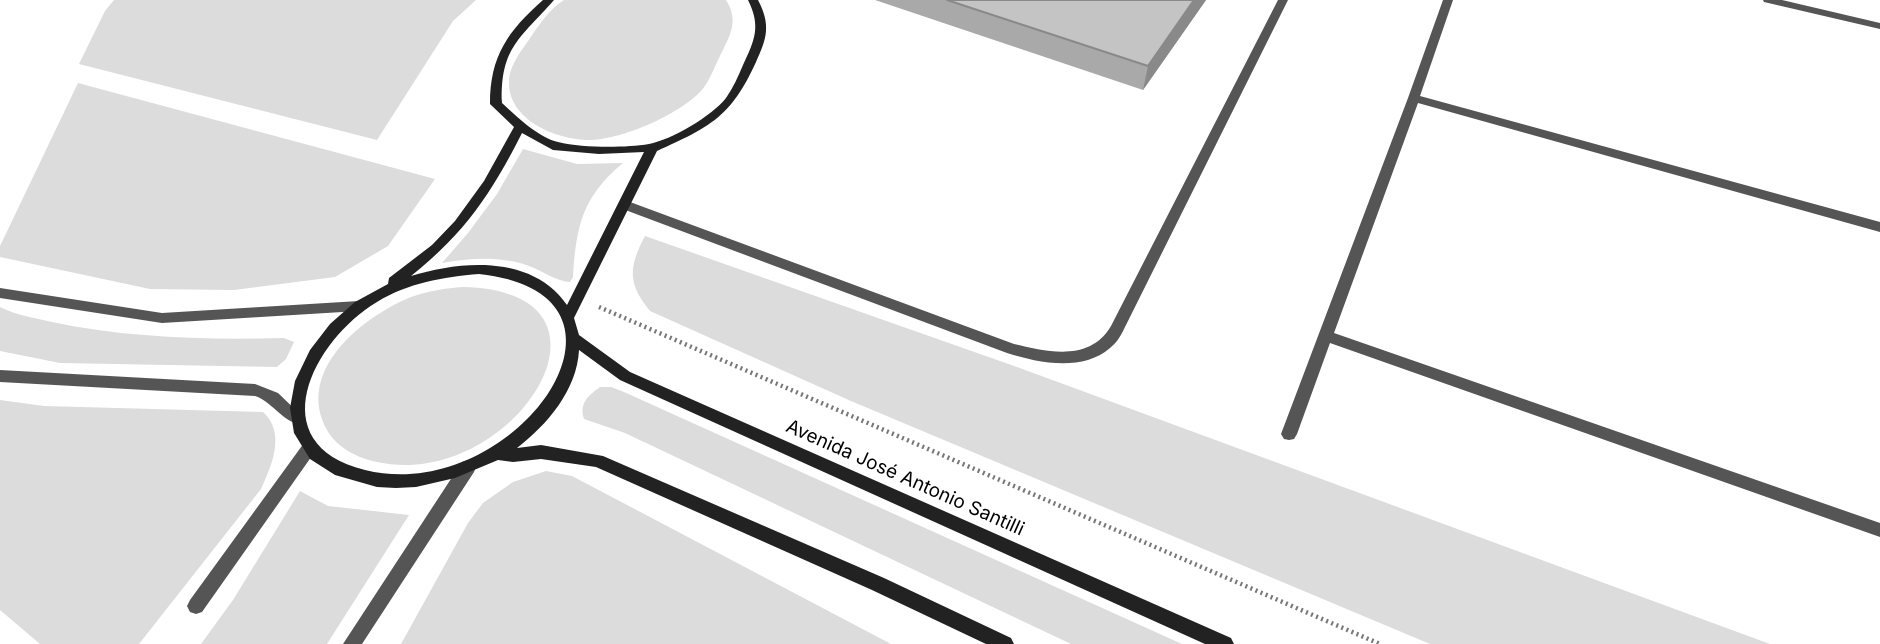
<!DOCTYPE html>
<meta charset="utf-8">
<style>
body{margin:0}
canvas{display:block;background:#fff}
</style>
<canvas width="1880" height="644"></canvas>
<script>
const context = document.querySelector('canvas').getContext('2d');
context.lineJoin = 'round';
function paint(path, color) { context.fillStyle = color; context.fill(path, 'evenodd'); }
function stroke(path, color, width, dash) { context.strokeStyle = color; context.lineWidth = width; context.lineCap = dash ? 'butt' : 'round'; context.setLineDash(dash || []); context.stroke(path); }
function label(font, color, halo, rows, align = 'center') {
  context.font = font + ' Inter,sans-serif'; context.lineWidth = 7; context.setLineDash([]); context.textBaseline = 'middle'; context.strokeStyle = halo; context.fillStyle = color; for (const [text, x, y, turn = 0] of rows) {
    context.save(); context.translate(x, y); context.rotate((+turn || 0) * Math.PI / 180); context.textAlign = isNaN(turn) ? turn : align; if (halo) context.strokeText(text, 0, 0); context.fillText(text, 0, 0); context.restore();
  }
}
const green = new Path2D(`
 M114 0H476L453 21 377 140 79 64 105 11Z
 M564 0H726C740 22 729 37 719 58 714 68 709 82 701 91 678 115 625 138 592 140 559 141 508 121 509 82 509 68 518 55 526 44 537 28 548 10 564 0Z
 M78 83 435 179 388 246 335 277 234 290 150 289 0 257V246Z
 M523 149 577 164 623 163C582 197 576 227 573 277L570 282C555 281 543 271 529 266 501 256 471 258 442 263L468 233 497 194Z
 M645 236 1017 367 1770 644H1430L851 401 650 311C628 284 628 268 645 236Z
 M463 287C642 291 513 492 377 462 353 457 330 444 322 419 303 363 367 315 411 297 428 291 446 288 463 287Z
 M0 307C16 315 34 318 52 322 128 338 207 340 284 338L294 342 286 359 277 367 60 363 0 351Z
 M600 387H611L624 392 1182 644H1071L625 433 584 419C579 403 588 396 600 387Z
 M0 400 44 406 263 412C286 433 272 465 261 489L139 644H40L0 610Z
 M546 471 572 476 891 644H401L468 523 483 503 513 482Z
 M300 491 328 506 409 515 327 644H201L233 600Z`);
const path = new Path2D(`
 M599 307 1380 644`);
const lane = new Path2D(`
 M1278 0H1288L1126 325C1122 333 1118 342 1110 348 1082 372 1039 363 1007 353L620 208 619 205 625 200 630 202 1014 344C1048 352 1090 362 1111 326Z`);
const street = new Path2D(`
 M1443 0H1453L1420 96 1880 222V232L1418 103 1334 333 1880 523V537L1330 343 1297 434 1294 439 1289 440 1284 439 1281 434 1408 98Z
 M1763 0H1782L1880 23V29L1764 2Z
 M0 288 162 313 359 301 366 306 359 311 162 323 0 298Z
 M0 370 255 384 278 393 305 419 302 423C287 427 272 401 255 396L0 382Z
 M309 441 314 443 317 448 314 453 202 612 196 614 190 612 187 606 190 600 304 443Z
 M468 460 474 462 476 467 474 472 362 644H343L462 462Z`);
const secondary = new Path2D(`
 M543 0H554C521 38 500 47 502 103 516 116 539 138 558 142 583 148 624 148 649 144 671 140 712 116 726 98 733 88 738 77 743 65 755 40 761 26 748 0H758C771 25 767 38 756 62 731 117 710 127 657 151L574 318 579 335 630 372 1231 638 1234 644H1205L620 380 579 350C577 390 547 425 517 448L541 445 603 456 884 578 1011 638 1014 644H986L872 590 596 467 541 459 513 462 498 460 455 478 416 487 396 488 377 487 335 475 310 459 294 433 290 408 295 381 310 350 330 324 355 302 388 284 389 278 432 245 455 221 484 181 514 127 490 104C490 56 508 31 543 0ZM522 133 553 150 599 154 644 152 567 305C533 255 462 260 411 276 465 233 491 194 522 133ZM479 274C667 294 514 507 365 470 260 444 312 341 377 302 408 283 443 277 479 274Z`);
const wall = new Path2D(`
 M875 0H1206L1143 90Z`);
const shadedWall = new Path2D(`
 M1194 0H1206L1143 90 1148 66Z`);
const building = new Path2D(`
 M947 0H1194L1148 66Z`);
const streetNames = [
 ["Avenida José Antonio Santilli",905,478,24]
];
paint(green, '#dcdcdc');
stroke(path, '#777', 4.5, [2, 3.5]);
paint(lane, '#555');
paint(street, '#555');
paint(secondary, '#222');
paint(wall, '#a9a9a9');
paint(shadedWall, '#898989');
paint(building, '#c4c4c4');
stroke(building, '#898989', 2);
label('19px', '#000', '#fff', streetNames);
</script>
